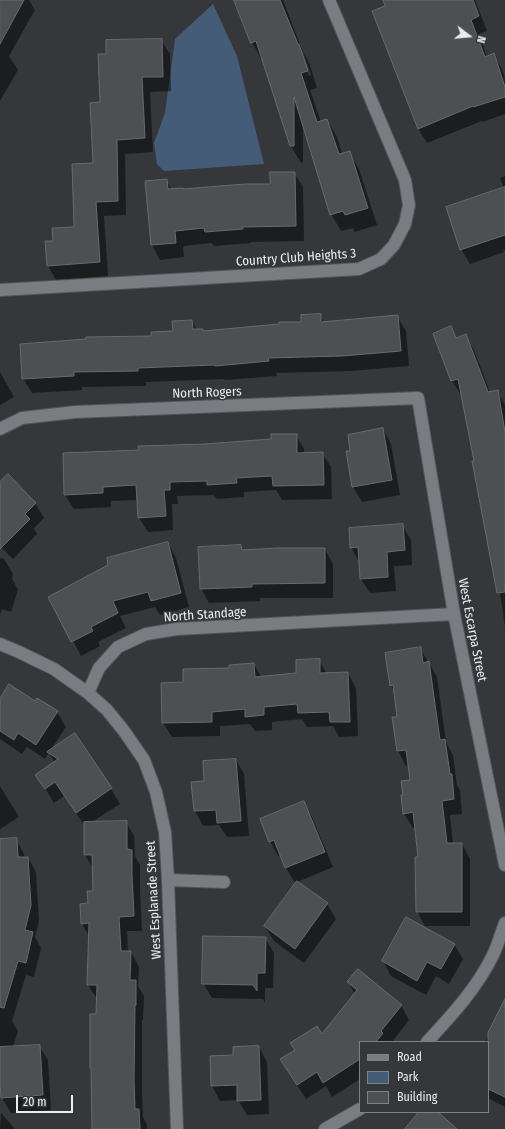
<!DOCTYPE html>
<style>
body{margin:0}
#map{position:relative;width:505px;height:1129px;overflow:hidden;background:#35373b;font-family:"Fira Sans Condensed",sans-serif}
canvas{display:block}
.legend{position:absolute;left:359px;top:1041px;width:130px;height:72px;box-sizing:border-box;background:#35373b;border:1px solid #7e8083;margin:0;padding:5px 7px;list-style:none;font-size:12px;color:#ebedef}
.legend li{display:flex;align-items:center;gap:8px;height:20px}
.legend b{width:20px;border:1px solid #7e8083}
.north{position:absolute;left:449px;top:16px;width:40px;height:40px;-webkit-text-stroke:3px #35373b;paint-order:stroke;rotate:106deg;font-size:11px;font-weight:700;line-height:16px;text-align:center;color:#ebedef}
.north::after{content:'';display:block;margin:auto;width:14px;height:18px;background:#ebedef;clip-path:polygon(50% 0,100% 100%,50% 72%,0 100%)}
.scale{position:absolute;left:16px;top:1095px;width:57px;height:18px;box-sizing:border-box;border:2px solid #ebedef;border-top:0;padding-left:5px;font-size:12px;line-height:14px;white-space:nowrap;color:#ebedef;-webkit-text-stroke:3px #35373b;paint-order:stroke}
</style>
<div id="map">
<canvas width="505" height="1129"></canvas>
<ul class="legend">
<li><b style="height:5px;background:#797c80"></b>Road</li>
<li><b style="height:11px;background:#445c77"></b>Park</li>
<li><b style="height:11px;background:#4d5053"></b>Building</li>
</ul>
<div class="north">N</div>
<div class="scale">20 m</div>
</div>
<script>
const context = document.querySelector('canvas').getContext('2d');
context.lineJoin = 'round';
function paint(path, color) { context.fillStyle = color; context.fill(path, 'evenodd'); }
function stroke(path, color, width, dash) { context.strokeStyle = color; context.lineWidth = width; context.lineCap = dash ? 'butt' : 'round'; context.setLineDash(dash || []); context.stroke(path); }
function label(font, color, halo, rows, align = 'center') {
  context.font = font + ' "Fira Sans Condensed",sans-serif'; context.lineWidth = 3; context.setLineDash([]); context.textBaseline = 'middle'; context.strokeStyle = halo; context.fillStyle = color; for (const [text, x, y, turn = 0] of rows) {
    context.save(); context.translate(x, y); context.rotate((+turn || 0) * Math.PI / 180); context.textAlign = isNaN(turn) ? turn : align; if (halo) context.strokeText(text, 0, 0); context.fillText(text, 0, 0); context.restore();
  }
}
const green = new Path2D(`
 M213 4 237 56 264 164 164 171 157 164 154 143 165 113 175 39Z`);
const shadow = new Path2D(`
 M0 0H29L35 10 9 56 18 70 0 101Z
 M235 0H283L303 52 300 49 309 76 311 75 303 52 309 62 317 88 310 90 321 122 327 120 337 137 342 154 349 152 359 169 377 225 355 232 353 228 341 231 331 214 303 126V162L301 163 291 146 263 58 261 59 252 42Z
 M384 0H475L487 31 479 34 487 57 493 55 502 69 505 79V114L483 122 482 121 427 143 418 128 387 6Z
 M161 40 170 54 171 91 150 92 153 152 125 154 126 215 104 216 108 276 56 280 48 266 55 242 75 227 94 164 101 103 107 55Z
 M294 173 303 187 304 241 251 242V243L214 246 212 243 183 246 184 257 160 260 152 245 166 180 172 190 271 185Z
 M505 176V250H503L504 252 470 264 461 249 504 189 500 178Z
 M320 315 324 323 397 316 406 331 409 366 351 371 276 373 277 376 225 380 224 379 146 382V386L82 387V390L32 393 23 378 152 337 174 332 192 321 197 330H202L203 332 302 323Z
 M451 328 457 338 465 335 474 350 490 392 497 391 505 405V627L500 593 497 588 462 395H461L452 381 434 334Z
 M0 372 14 397 0 405Z
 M383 429 391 444 400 495 362 502 353 487 347 452H352Z
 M296 435 304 449V453H322L331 467 332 499 282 500 276 490 244 492V497L217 499 214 495 177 496 178 504H172L173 530 148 532 139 518 138 500 111 501V507L74 509 65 495 140 451 205 445 272 440Z
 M0 483 35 503 44 518 34 528 37 534 13 559 0 546Z
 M402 525 411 540 412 565 394 566 396 591 370 593 361 579 360 563 351 547Z
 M168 543 176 558 189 607 160 615 155 607 120 616 126 628 98 642 100 646 81 656 50 597Z
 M241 546 244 551 325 549 333 564V598H260V601L209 603 201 588Z
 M0 558 4 559 13 574 12 578 18 590 11 612 2 609 0 615Z
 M420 648 437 677 446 742 453 755 457 786 460 790 462 814 450 815 453 844H462L470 859V926H425L417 911 419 858 416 828H413L404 814V796L411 780 409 765 406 766 398 751 393 718H399L395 693 391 686Z
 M319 660 327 674 348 673 356 688 358 736 339 737 333 726 307 727 302 719 272 722V730L255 731 250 724 220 726V736L172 737 163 723 184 683 230 669 254 664 261 677 297 674Z
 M0 701 35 702 57 712 66 727 50 751 75 734 111 789 120 804 92 822H126L134 836 135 856 140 865V891L142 931H127L128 952H131L139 967 138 986 144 996 143 1020H142V1094L143 1117 147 1125V1129H93L92 1070 91 1068V1015H97V999L88 985 89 936 82 924 94 892V870L85 855V826L64 796 54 803 37 775 55 763 49 753 45 759 27 747 22 754 0 739Z
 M236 760 244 774 249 836 227 837 219 825 203 826 195 811 193 783 205 782Z
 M0 786 19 817 0 829Z
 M304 802 312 817 333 867 295 883 286 868 281 855 278 856 270 841Z
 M16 839 24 854 25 858H28L36 872 39 921 35 937 41 948 34 977 26 975 12 1021 18 1031 13 1047 39 1046 48 1060 51 1110 11 1113 2 1098V1093L0 1090V840Z
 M297 882 327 904 336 919 304 963 274 941 265 927Z
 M265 938 274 953 273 988H265V1003L263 999 212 998 203 983Z
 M454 944 463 959 449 984 436 976 426 995 391 976 383 961Z
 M348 982 401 1005 409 1020 392 1042H360V1079L332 1097 326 1086 306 1099 290 1074 296 1050 321 1035 355 994Z
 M497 1018 505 1023V1107L488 1098V1042H485Z
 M259 1047 267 1062 269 1114 247 1115 238 1100 220 1101 212 1086 211 1057 234 1056Z
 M1 1113 15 1129H0Z`);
const building = new Path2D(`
 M0 0H24L0 44Z
 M234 0H280L298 44H299L308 71 301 73 317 122 327 119 339 154 350 151 368 208 345 215 343 211 330 215 294 97V146H290L256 41 251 43Z
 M383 0H473L479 16 471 20 485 57 494 53 505 87V97L473 107V106L418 129 372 11 385 6Z
 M162 39 163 77H142L145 138 117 140 118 201 96 202 100 262 47 266 45 241H53L52 228 74 227 72 164 93 163 90 103 100 102 98 54H106V40Z
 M270 172H295L296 226 243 227V229L205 232 204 228 175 231 176 243 151 245 145 181 167 179 168 189 183 188V189L245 184H270Z
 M505 187V235L460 250 446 207Z
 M321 314V322L398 315 401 351 342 356 268 358 269 361 215 366V365L138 368V371L74 372V376L22 379 20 344 86 339V337L151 336V332L173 331 172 321 192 320 193 329H203V331L279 324V322H301V315Z
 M451 326 456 338 466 334 488 392 498 390 505 432V592L497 593 472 461H474L458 379 451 381 433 334Z
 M383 428 392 480 352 487 346 451H350L348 435Z
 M271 434H297V453L323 452 324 485 273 486 272 476 236 478 237 483 207 485V481L170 482V490H164L166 516 138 518 136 485 103 487V493L64 495 63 453 139 450 138 446 205 444 271 439Z
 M8 474 36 503 25 514 30 519 0 549V482Z
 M403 524 405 550 387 552 388 577 360 579 358 547 350 548 349 528Z
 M168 542 181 593 151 601 148 592 113 601 118 613 91 627 93 631 71 642 48 597 108 565 107 558Z
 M241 545 242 550 277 548H325V583L252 584V587L200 589 198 547Z
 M421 647 423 663 429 661 440 740 445 739 450 774H452L454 799 442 801 447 843H462V912H416L415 857H418L413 812 403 814 401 795H403L401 781 410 780 406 750 397 751 392 717H397L393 685 390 686 385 653Z
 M320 659V673L348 672 350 722H330L329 712 298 713 297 704 264 707V715L245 717V709L212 712V722L162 723 161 683 183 682V669L229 668V665L254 663 255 677 296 673V660Z
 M9 684 35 701 37 698 58 711 36 745 18 733 14 740 0 731V699Z
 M75 733 112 788 76 813 55 782 45 789 35 775 58 759 47 752Z
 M236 759 241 821 217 823 216 810 194 811 191 782 204 781 203 761Z
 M304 801 325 852 285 868 274 840 269 842 260 819Z
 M127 821V849L132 850V875L134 916 119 917 121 951H131L130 980H136V1005H135L134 1079 135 1109H139L140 1129H92L91 1068H90V1014H96L97 985H87L89 923 81 924 80 904 88 903 87 891H93L92 855H84V822Z
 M17 838 18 857H28L31 905 25 930 33 932 26 963 18 961 4 1008 0 1007V839Z
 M297 881 328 903 295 949 264 926Z
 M406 917 455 944 441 969 427 962 417 981 382 961Z
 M203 936 266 937 265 973H257V991L253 985 202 984Z
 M358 969 402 1005 381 1031 383 1033 376 1042H360V1059L323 1083 317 1072 297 1085 280 1059 295 1050 290 1043 317 1026 322 1034 357 990 347 982Z
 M505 999V1097L488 1089V1033Z
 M40 1045 43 1095 1 1098 0 1082V1047Z
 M259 1046 261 1100 237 1101V1085L211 1086 210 1056 233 1055V1047Z
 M419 1112H438L457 1129H405Z`);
const street = new Path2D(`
 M0 290 359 269 381 259 394 245 405 224 409 205 405 180 329 0
 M0 429 22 418 75 412 418 398 454 614 505 865
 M0 644 19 652 54 669 88 693 107 710 124 731 144 760 156 792 165 832 168 880 177 1129
 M88 693 99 668 118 647 146 634 177 629 454 614
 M168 880 224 882
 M427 1042C452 1015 477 988 493 955 498 945 501 933 505 923
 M325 1129 360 1109`);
const streetNames = [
 ["Country Club Heights 3",296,258,-4],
 ["North Rogers",207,393,-2],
 ["North Standage",205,615,-4],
 ["West Escarpa Street",472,630,79],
 ["West Esplanade Street",154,900,-93]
];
paint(green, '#445c77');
paint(shadow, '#0007');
paint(building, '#4d5053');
stroke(building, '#676a6e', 1);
stroke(street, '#525557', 14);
stroke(street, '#797c80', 12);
label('13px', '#ebedef', '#35373b', streetNames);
</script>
